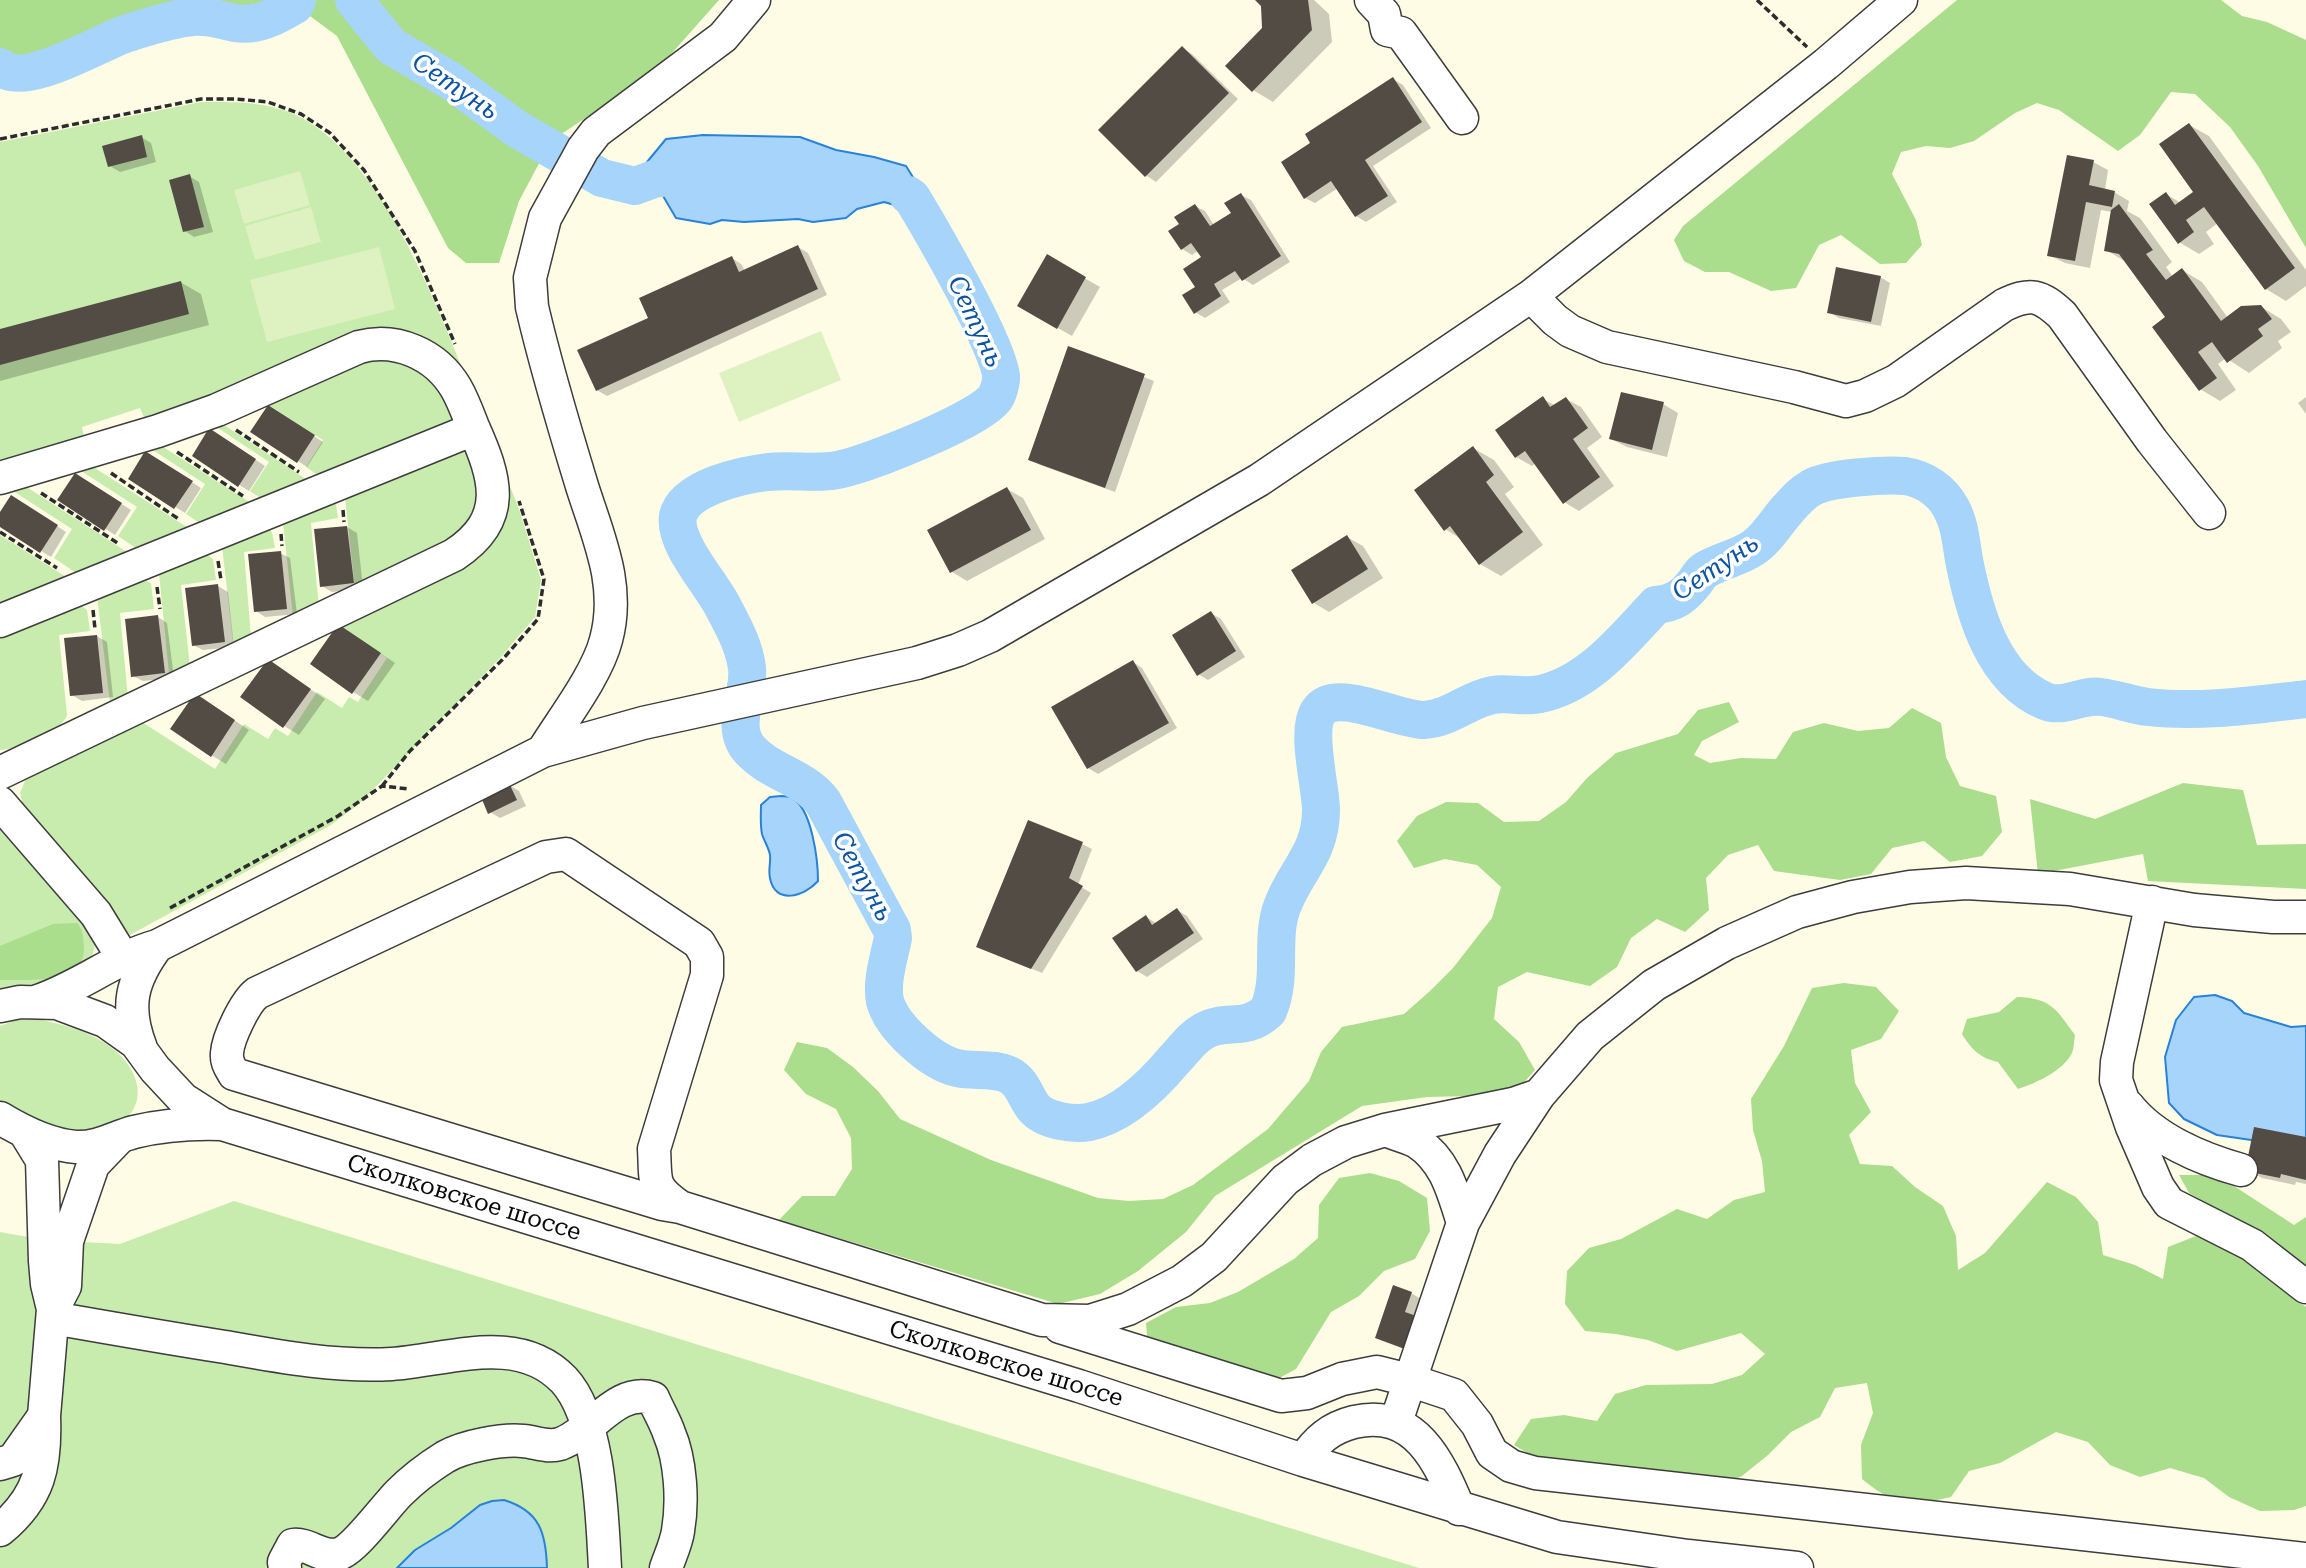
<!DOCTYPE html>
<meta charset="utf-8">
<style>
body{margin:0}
canvas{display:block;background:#fffce6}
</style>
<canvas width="2306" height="1568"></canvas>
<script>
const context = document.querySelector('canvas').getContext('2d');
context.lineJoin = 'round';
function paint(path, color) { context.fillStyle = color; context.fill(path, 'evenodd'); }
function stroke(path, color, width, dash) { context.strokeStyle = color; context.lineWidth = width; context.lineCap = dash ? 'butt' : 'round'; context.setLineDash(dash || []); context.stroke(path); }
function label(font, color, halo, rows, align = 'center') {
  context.font = font + ' "Roboto Serif",serif'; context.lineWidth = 7; context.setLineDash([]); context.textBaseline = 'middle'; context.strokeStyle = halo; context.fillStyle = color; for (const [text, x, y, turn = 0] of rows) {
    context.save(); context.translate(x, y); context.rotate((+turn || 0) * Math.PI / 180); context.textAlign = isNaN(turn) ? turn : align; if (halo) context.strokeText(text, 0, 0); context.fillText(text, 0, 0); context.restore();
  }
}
const green = new Path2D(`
 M201 102C234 102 269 101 300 117 390 164 446 331 484 422L413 342 145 420 140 408 82 427 84 437 0 470V142Z
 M361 354 420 361 466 426 328 482 306 467 323 440 267 404Z
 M215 419 312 483 271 505 250 491 269 462 212 424Z
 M486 426 519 509 541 580 535 617 500 658 359 804 331 825 130 935 24 808 20 793 27 776 142 722 215 769 244 724 268 739 275 728 288 736 317 692 342 708 349 697 358 702 387 658 338 624 476 545Z
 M471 437 482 463 473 531 355 589 344 488Z
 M154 441 254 505 209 529 186 514 205 484 148 447Z
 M84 461 193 531 146 555 118 536 137 507 78 469Z
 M19 482 133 556 85 579 54 558 72 529 13 491Z
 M324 496 336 504 338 518 311 523 319 608 293 617 282 513Z
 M259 522 272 532 275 548 244 552 251 637 233 642 221 537Z
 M0 535 71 580 0 608Z
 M197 547 213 559 216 580 181 585 190 667 181 672 169 673 158 563Z
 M130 574 151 583 154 609 120 613 128 699 110 703 96 588Z
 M71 598 87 610 90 631 59 635 67 715C62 732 17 749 0 750V627Z
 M0 825 83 922 95 938V945L91 961 82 974 0 996Z
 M38 1019C68 1026 98 1033 121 1056 139 1075 147 1103 122 1122 117 1125 108 1126 102 1128 95 1130 87 1133 81 1133 52 1132 25 1118 0 1104V1026L16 1020Z
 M234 1201 1419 1568H0V1232L45 1240 120 1244Z`);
const forest = new Path2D(`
 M0 0H719L657 70 551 141 519 201 499 263H466L448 248 337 36 295 5C276 15 258 27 235 23 220 20 208 15 193 17 168 19 144 28 120 36 94 45 24 89 0 67Z
 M1957 0H2221L2242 16 2267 22 2306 40V248L2258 166 2230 127 2195 94 2171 92 2140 135 2118 151 2059 110 2037 103 2015 113 1974 141 1950 148 1926 146 1901 152 1892 174 1916 220 1922 245 1906 263 1880 264 1841 235 1819 245 1796 288 1771 291 1729 272H1705L1684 261 1674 240 1683 226Z
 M1729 702 1739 722 1702 741 1694 755 1710 763 1741 758 1776 759 1793 732 1824 723 1858 731 1889 728 1912 708 1941 723 1946 757 1960 786 1996 796 2002 832 1982 856 1950 862 1924 841 1892 848 1871 874 1840 880 1774 871 1758 845 1728 855 1706 878 1709 910 1685 932 1657 919 1631 938 1617 967 1590 986 1527 972 1498 987 1494 1019 1519 1042 1535 1070 1513 1095 1427 1097 1362 1106 1215 1196 1186 1232 1138 1271 1100 1294 1058 1304 779 1220 802 1196H835L852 1169 851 1138 836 1109 806 1094 784 1070 797 1042 827 1048 853 1067 878 1091 900 1119 991 1160 1098 1198 1129 1201 1163 1199 1193 1185 1268 1129 1309 1081 1321 1052 1342 1027 1404 1014 1430 991 1453 968 1492 918 1501 887 1477 865 1445 859 1414 868 1397 841 1417 816 1446 802 1478 803 1504 822 1539 821 1566 802 1587 778 1616 753 1678 734 1698 710Z
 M2183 783 2243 790 2257 845 2306 844V889L2148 881 2143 854 2038 874 2030 799 2095 819Z
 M77 923C84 931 83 938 84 949 84 986 25 979 0 980V946L53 924Z
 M1844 983 1876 987 1899 1011 1881 1039 1851 1050 1855 1083 1871 1112 1849 1135 1860 1164 1892 1166 1915 1187 1943 1206 1956 1236 1958 1270 1985 1253 2047 1182 2076 1197 2098 1222 2103 1255 2135 1265 2163 1279 2168 1247 2196 1236 2252 1262 2306 1307V1506L2294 1510 2260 1511 2229 1497 2204 1478 2170 1468 2140 1477 2110 1465 2088 1442 2056 1432 2000 1463 1969 1471 1951 1497C1907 1507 1897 1507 1862 1479L1861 1445 1873 1413 1867 1383 1835 1388 1820 1417 1791 1432 1768 1455 1742 1476 1731 1481 1541 1461 1514 1445 1531 1419 1564 1415 1597 1421 1615 1394 1646 1385 1712 1384 1742 1375 1765 1354 1741 1333 1677 1351 1648 1340 1616 1334 1585 1331 1565 1304 1567 1271 1589 1248 1621 1239 1677 1209 1707 1219 1734 1200 1765 1192 1762 1161 1753 1130 1751 1099 1784 1046 1812 988Z
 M2017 997C2051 998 2056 1009 2075 1035 2074 1041 2074 1048 2072 1053 2063 1071 2036 1083 2018 1089L1998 1062C1980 1058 1972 1050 1962 1034L1967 1019 1999 1012Z
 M1370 1173 1399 1181 1427 1198 1430 1231 1415 1259 1384 1271 1359 1296 1331 1312 1296 1369 1270 1383 1156 1346 1147 1336 1146 1323 1176 1307 1210 1303 1238 1292 1294 1259 1318 1238 1319 1205 1339 1178Z
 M2179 1175H2217L2294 1225 2306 1217V1265L2247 1226 2189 1193Z`);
const pitch = new Path2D(`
 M300 171 310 205 244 224 234 190Z
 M311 207 321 242 255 260 245 226Z
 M379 247 395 309 267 342 250 280Z
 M821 331 841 380 739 422 719 373Z`);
const water = new Path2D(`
 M703 135 800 137 836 150 874 157 906 166 949 235 925 241 910 215 898 206 884 202 857 209 846 218 813 222 798 219 744 222 722 220 710 224 676 218 656 184 647 162 666 139Z
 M781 796C785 796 789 796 792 798 812 808 818 861 818 881 804 897 775 905 770 878 768 870 771 862 770 855 769 848 764 841 762 834 760 824 761 815 761 805L770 797Z
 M2215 995 2232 1001 2244 1013 2291 1027 2306 1026V1148L2217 1135 2184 1119 2169 1103 2165 1057 2176 1020 2194 997Z
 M504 1500C540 1511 546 1533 547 1568H397L415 1550 451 1528 480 1505 492 1501Z`);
const shadow = new Path2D(`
 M1257 0H1314L1329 14 1332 42 1273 102 1253 90 1264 28 1263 5Z
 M1182 48 1192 54 1238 99 1156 182 1147 176 1101 130Z
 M1393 79 1403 85 1431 128 1373 166 1397 202 1366 222 1356 216 1338 188 1315 203 1305 198 1313 144Z
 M2189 125 2209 136 2306 270V286L2286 301 2266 289 2218 223 2206 232 2214 244 2199 254 2179 242 2166 194 2181 203 2196 193Z
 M141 137 151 143 156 162 120 172 110 166Z
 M2093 162 2108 170 2105 190 2114 192 2129 201 2127 211 2140 218 2172 262 2166 267 2173 277 2182 270 2202 282 2228 318 2260 306 2281 319 2291 332 2278 341 2282 348 2249 373 2226 358 2218 364 2236 390 2220 401 2200 389 2167 317 2126 262 2106 250 2112 212 2101 210 2090 268 2065 263 2049 255Z
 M189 176 199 182 213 232 194 237 185 231Z
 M1241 195 1251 200 1290 262 1253 285 1242 278 1222 290 1230 302 1205 318 1195 312 1203 258 1198 251 1192 255 1182 249 1181 224 1195 206 1205 211 1214 225 1233 214Z
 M798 247 808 253 827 295 607 396 597 390 651 319 732 258 741 264 745 271Z
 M1048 257 1100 287 1072 336 1019 306Z
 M1880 277 1890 283 1881 326 1839 318 1829 312Z
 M180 282 201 294 209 325 0 381V331Z
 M1069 348 1154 381 1115 492 1040 465 1030 459Z
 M2306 397V414L2298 403Z
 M1543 399 1556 406 1566 399 1581 407 1602 437 1587 448 1614 486 1579 511 1564 502 1536 463 1532 466 1516 457Z
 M1663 404 1678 413 1667 457 1627 447 1611 439Z
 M278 412 323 442 307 467 298 461Z
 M220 436 265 466 249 491 194 456Z
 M1473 448 1494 460 1514 487 1505 494 1543 545 1501 576 1480 564 1461 539 1445 529Z
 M156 459 201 488 185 513 130 478Z
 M85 480 131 510 115 535 60 500Z
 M1007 489 1023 498 1045 539 967 581 952 572Z
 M21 502 66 532 51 557 0 525V515Z
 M347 527 357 533 363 588 332 592 322 586Z
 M1347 537 1363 546 1383 578 1329 612 1314 603Z
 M280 553 290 558 297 614 265 617 256 611Z
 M218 586 228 592 234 647 203 650 193 645Z
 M1211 613 1221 619 1245 657 1208 680 1198 674Z
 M158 617 167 623 174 678 143 681 133 676Z
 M354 635 395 663 368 701 353 692Z
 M97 636 107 642 113 697 82 701 72 695Z
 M268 661 325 699 299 735 284 726Z
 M1133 662 1142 668 1177 728 1098 774 1088 768Z
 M210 704 249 730 226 764 211 755Z
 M509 785 519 791 526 806 500 818 490 812Z
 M1082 844 1092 849 1078 885 1091 893 1042 973 988 951Z
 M1177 910 1187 916 1203 939 1147 977 1137 971 1146 917 1156 923Z
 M2306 1139V1184L2296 1182 2295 1185 2262 1178 2247 1170Z
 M1411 1293 1421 1299 1415 1317 1420 1355 1377 1337Z`);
const river = new Path2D(`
 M354 0 391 46 451 81 517 129 602 178 635 186 654 179 704 173
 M0 67C24 89 99 43 125 34 148 27 169 19 193 17 208 15 220 20 235 23 258 27 276 16 295 5L297 0
 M908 195 912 198C929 226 1003 353 1001 378 1001 383 998 394 995 398 979 420 872 462 842 469 818 475 793 469 768 472 743 475 685 487 678 516 673 542 710 582 722 605 733 626 744 645 747 668 750 695 729 727 750 750 771 773 803 776 823 802L892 930 893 938C889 957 881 982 885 1001 892 1027 931 1062 957 1068 973 1072 993 1067 1009 1075 1023 1082 1025 1097 1034 1108 1045 1121 1074 1125 1089 1122 1123 1115 1153 1085 1174 1060 1184 1050 1191 1038 1204 1031 1227 1018 1244 1033 1268 1011 1283 977 1270 939 1282 907 1295 871 1321 854 1321 810 1321 787 1305 730 1319 711 1336 687 1397 720 1424 720 1450 719 1469 699 1493 695 1509 692 1523 698 1540 694 1589 684 1624 639 1656 605 1675 603 1683 597 1695 582 1698 578 1700 573 1705 570 1720 561 1738 558 1753 548 1767 539 1776 522 1788 509 1795 501 1802 493 1811 488 1828 478 1885 474 1905 476 1925 479 1942 491 1951 508 1961 526 1961 546 1965 565 1975 614 1993 679 2045 701 2064 709 2081 694 2101 697 2117 699 2132 705 2148 707 2200 713 2254 705 2306 699`);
const building = new Path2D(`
 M1255 0H1308L1312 30 1252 92 1225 66 1262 28 1261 6Z
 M1182 46 1229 93 1145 177 1098 130Z
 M1393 77 1422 122 1365 160 1388 196 1355 217 1331 181 1304 199 1281 162 1310 143 1305 134Z
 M2189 123 2295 268 2265 290 2204 207 2186 220 2194 232 2178 244 2149 204 2166 192 2175 205 2193 192 2159 144Z
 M142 135 147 157 108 167 102 146Z
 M2067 155 2094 160 2089 185 2115 191 2112 207 2086 202 2075 261 2047 256Z
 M190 174 204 227 183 232 169 180Z
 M1241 193 1281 256 1242 281 1235 271 1214 284 1221 296 1194 314 1182 295 1195 287 1183 269 1201 257 1191 243 1181 250 1168 231 1179 224 1174 217 1195 204 1210 226 1231 213 1224 203Z
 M2119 204 2153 250 2146 254 2166 280 2182 268 2221 321 2241 306 2261 305 2272 319 2258 329 2263 336 2227 363 2212 342 2198 352 2217 378 2199 391 2152 327 2165 317 2119 254 2104 251 2111 210Z
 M798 245 818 289 596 391 577 350 648 318 639 298 732 256 739 272Z
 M1047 254 1086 277 1057 329 1017 306Z
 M1836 267 1881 276 1871 322 1827 313Z
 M181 281 189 314 0 365V329Z
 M1068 346 1145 374 1105 488 1028 460Z
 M1621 392 1664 402 1652 450 1609 439Z
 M1543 396 1550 407 1566 397 1588 428 1573 439 1600 477 1563 504 1525 451 1515 458 1495 430Z
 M268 405 315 435 297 463 250 432Z
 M209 428 256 459 238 487 192 456Z
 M1473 446 1494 475 1486 482 1523 532 1479 565 1450 526 1444 531 1414 490Z
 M145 451 193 481 174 509 128 479Z
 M75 473 122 503 104 531 57 500Z
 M1007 487 1031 530 950 573 927 530Z
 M11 495 58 525 40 553 0 527V512Z
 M347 526 354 583 320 587 314 529Z
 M1347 535 1368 569 1312 604 1291 570Z
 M281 551 287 609 254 612 248 554Z
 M218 584 225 642 192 646 185 588Z
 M1211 611 1236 651 1197 676 1172 635Z
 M158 615 165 673 131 677 125 619Z
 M338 624 381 653 352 694 310 664Z
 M97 635 103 693 70 696 64 638Z
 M268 659 311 689 283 728 240 697Z
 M1133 660 1169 723 1087 769 1051 707Z
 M195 693 235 720 211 757 170 729Z
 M509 783 517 800 488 814 481 797Z
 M1028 820 1083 842 1069 878 1083 886 1031 969 976 947Z
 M1177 908 1194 933 1136 972 1112 938 1146 915 1152 925Z
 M2254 1127 2306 1137V1180L2281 1174 2280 1178 2245 1171Z
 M1393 1285 1412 1292 1405 1312 1422 1318 1410 1351 1375 1338Z`);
const path = new Path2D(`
 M1757 0 1807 47
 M0 139 201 99H236L268 102 301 114 330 133 364 170 415 251 455 344
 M236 430 299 472
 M177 452 243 496
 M111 473 180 520
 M41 493 119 544
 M343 510 344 522
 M0 532 57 568
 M281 534 282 546
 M218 561 221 580
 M157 587 160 609
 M93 610 95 629
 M382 786 410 751 502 660 538 619 544 579 519 501
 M170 908 338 816 382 786 409 789`);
const minor = new Path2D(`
 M1371 0 1384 14 1387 30 1401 33 1462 118
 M1531 296 1555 320 1570 331 1607 347 1794 387 1846 401 1865 396 1896 381 2004 305C2031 292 2040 295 2062 315L2152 441 2209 513
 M0 478 158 431 217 410 359 347C396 337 436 354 456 388 463 400 468 414 473 427 496 478 509 519 454 555L0 773
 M0 621 474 429
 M543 751C562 720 597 675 606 640 621 585 598 537 582 486 564 427 546 367 532 307L530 278 545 218 583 149 596 132 723 37 754 0
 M0 803 96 914 123 958
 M2152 902 2117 1062 2116 1080 2132 1127 2158 1187 2169 1203 2252 1245 2306 1287
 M38 1001C80 987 114 958 157 946L543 751 643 723 917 663 958 650 990 636 1259 480 1531 296 1826 64 1901 0
 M0 1006 20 1002 57 1003 105 1021 136 1043 155 1069 183 1099 222 1124
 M141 1048C125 1007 131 981 157 946
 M2128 1106C2154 1139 2201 1159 2241 1170
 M0 1118C23 1132 49 1145 76 1147 98 1148 115 1137 134 1132 163 1125 192 1123 222 1124L1079 1386 1303 1460 1557 1537 1688 1556 1797 1568
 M1385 1130C1395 1134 1407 1137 1417 1142 1446 1161 1453 1192 1463 1223
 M26 1134 42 1160 45 1261 47 1284 52 1305
 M680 1207 662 1204 234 1074C230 1067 226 1062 227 1053 228 1038 245 1002 257 993L546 857 566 854 699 943 707 957V975L654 1149C656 1183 651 1186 680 1207L1042 1320 1090 1321 1128 1309 1182 1281 1214 1257 1285 1180 1312 1160 1346 1142 1385 1130 1513 1104 1539 1095
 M53 1318C110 1328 167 1338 225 1347 281 1357 335 1367 392 1364 449 1360 518 1332 564 1380 600 1419 602 1516 605 1568
 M1060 1327 1281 1396 1307 1393 1342 1379 1377 1372 1409 1380 1454 1395 1477 1424 1492 1453 1511 1466 1535 1473 2306 1559
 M1396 1422 1463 1223 1500 1154 1539 1095 1590 1036 1654 985 1727 943 1797 912 1853 897 1910 887 1966 883 2070 889 2194 910 2273 917H2306
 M1303 1460C1317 1440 1330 1428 1354 1422 1415 1408 1439 1461 1459 1509
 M0 1464 13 1460 44 1416 53 1309 65 1286 67 1241 93 1165 117 1140
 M0 1530C40 1497 46 1465 44 1416
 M285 1568 284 1562 293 1545C309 1543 322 1559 339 1554 355 1549 385 1507 399 1493 412 1480 429 1467 445 1457 464 1446 502 1439 523 1441 536 1442 547 1448 560 1444 592 1433 616 1387 653 1398 658 1410 665 1421 669 1433 681 1461 683 1502 678 1531 676 1544 670 1556 666 1568`);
const streetNames = [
 ["Сколковское шоссе",464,1198,17],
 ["Сколковское шоссе",1006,1364,17]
];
const waterNames = [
 ["Сетунь",455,87,34],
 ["Сетунь",975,322,65],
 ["Сетунь",1716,568,-34],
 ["Сетунь",862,877,61]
];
paint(green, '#c8ebae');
paint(forest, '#aadd8c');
paint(pitch, '#ddf2c0');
paint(water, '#a6d4fb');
stroke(water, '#2882d7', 2);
paint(shadow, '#0003');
stroke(river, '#a6d4fb', 38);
paint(building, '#534c45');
stroke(minor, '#3d3d3d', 35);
stroke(path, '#2c2c2c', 3.5, [7, 3.5]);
stroke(minor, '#fff', 32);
label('24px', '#0a0a0a', '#fff', streetNames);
label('italic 26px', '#0c54a3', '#fff', waterNames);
</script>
